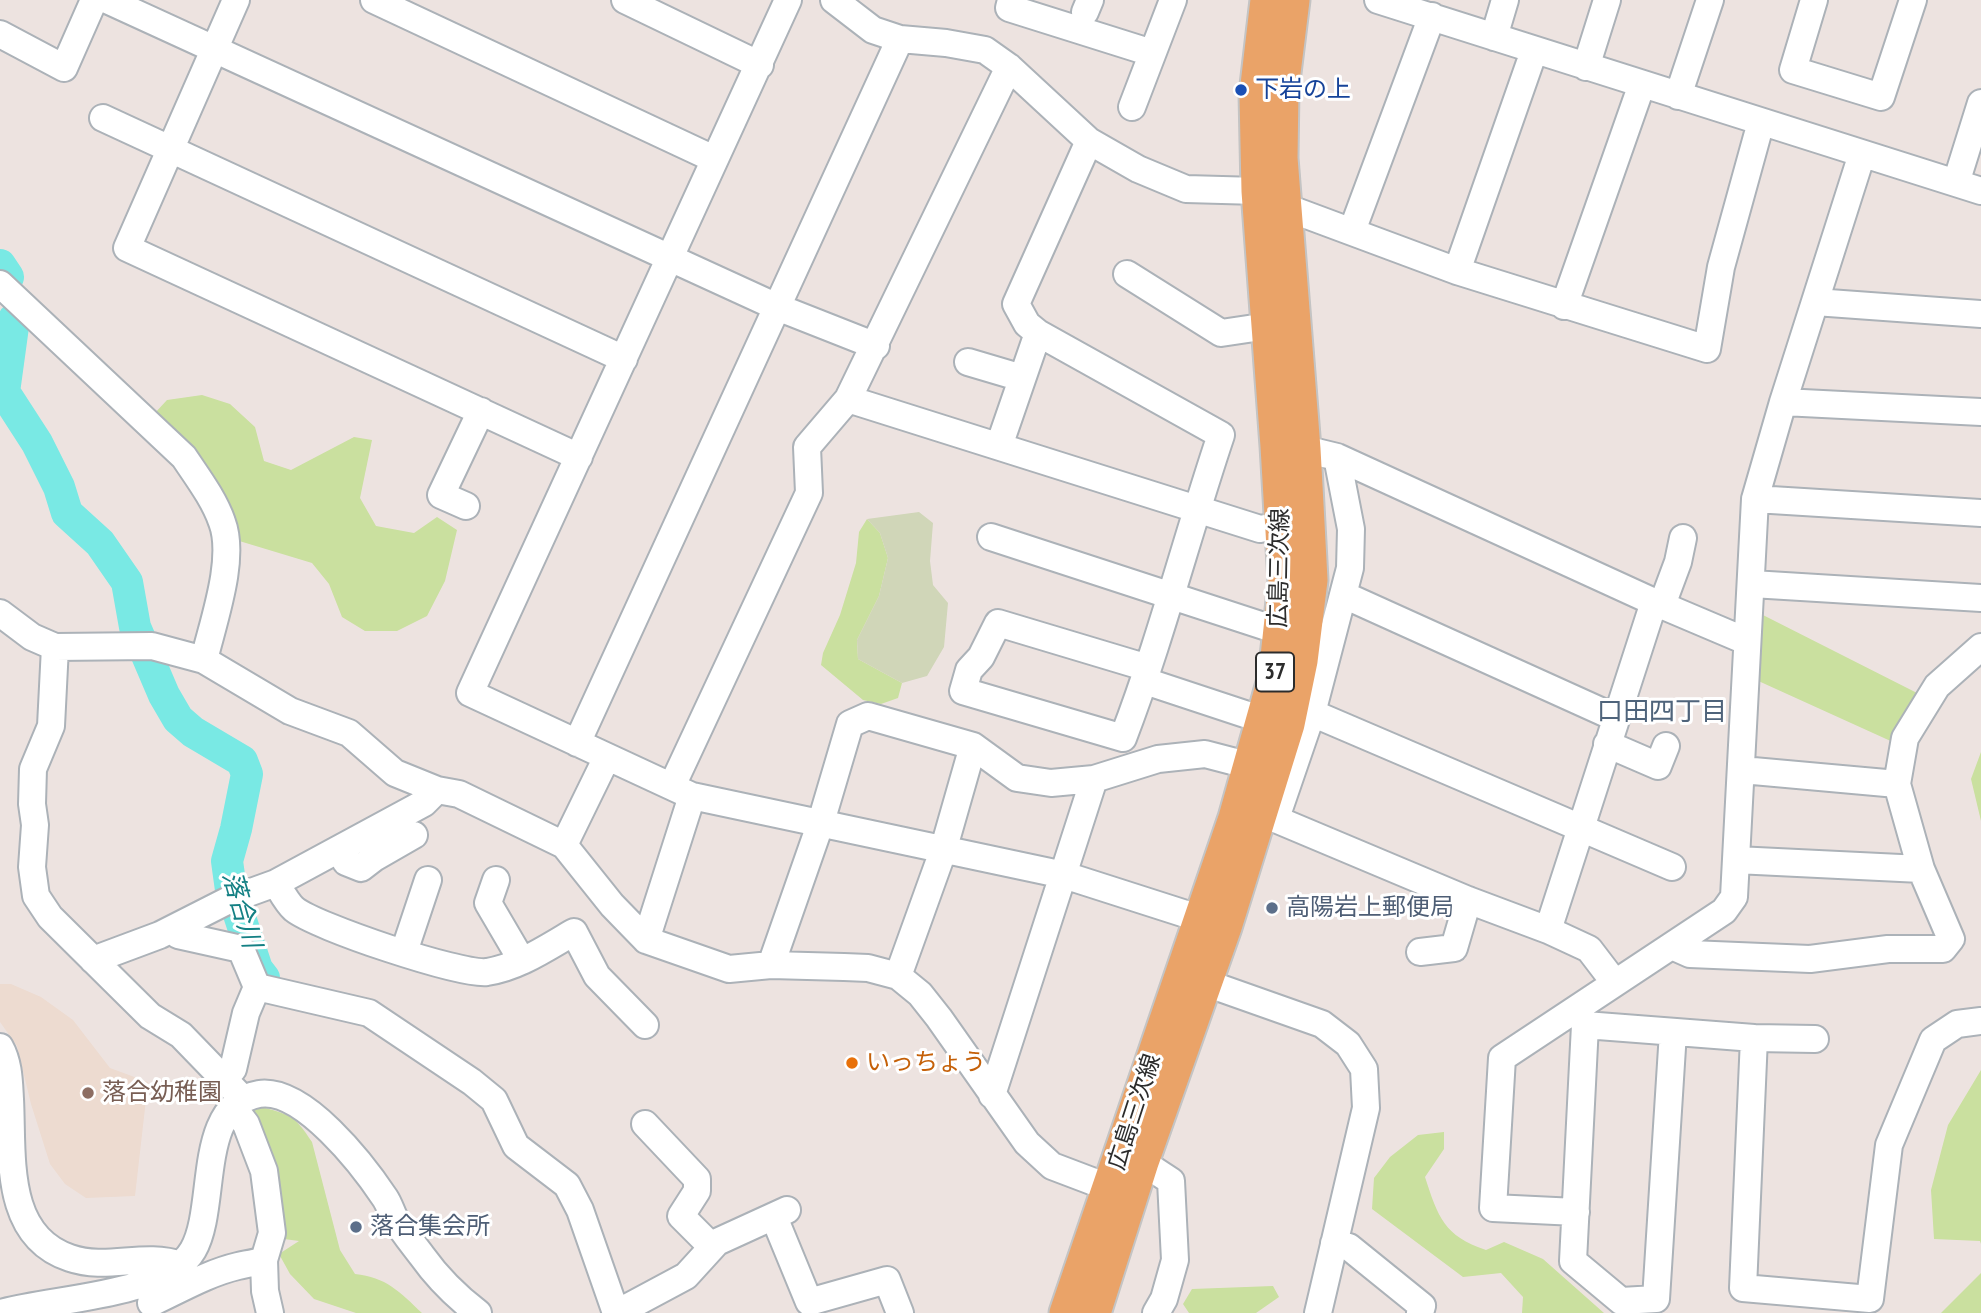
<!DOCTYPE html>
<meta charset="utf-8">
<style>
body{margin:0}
canvas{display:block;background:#ede3e0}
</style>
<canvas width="1981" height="1313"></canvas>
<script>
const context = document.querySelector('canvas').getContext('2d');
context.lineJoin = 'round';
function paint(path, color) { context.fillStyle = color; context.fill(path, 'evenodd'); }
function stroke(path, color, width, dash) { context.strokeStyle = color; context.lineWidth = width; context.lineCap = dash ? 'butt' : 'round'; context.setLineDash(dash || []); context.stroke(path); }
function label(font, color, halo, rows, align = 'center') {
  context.font = font + ' "PT Sans Narrow","Noto Sans JP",sans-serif'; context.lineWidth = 6; context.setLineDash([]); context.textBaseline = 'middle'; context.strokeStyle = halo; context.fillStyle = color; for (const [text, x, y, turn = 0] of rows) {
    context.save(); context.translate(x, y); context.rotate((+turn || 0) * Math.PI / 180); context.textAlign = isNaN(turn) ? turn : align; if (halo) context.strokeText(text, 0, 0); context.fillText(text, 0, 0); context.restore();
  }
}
const education = new Path2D(`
 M0 984H11L41 997 73 1020 110 1068 148 1082 135 1196 86 1198 65 1184 50 1164 31 1104 17 1046 0 1022Z`);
const green = new Path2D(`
 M202 395 230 404 255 427 264 461 291 470 354 437 372 440 360 498 376 526 414 533 437 517 457 530 445 581 427 616 397 631H365L342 617 329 584 312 563 236 540 154 414 167 400Z
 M867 519 880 533 888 558 879 596 857 640 858 659 902 683 898 698 881 704 863 700 821 665 823 653 840 615 856 563 859 532Z
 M1759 613 1919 694 1895 743 1754 679Z
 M1981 752V821L1971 779Z
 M1981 1070V1244L1980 1241 1934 1239 1931 1190 1948 1125Z
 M262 1107C291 1115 295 1116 312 1142L340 1250 355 1274C386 1277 400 1292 422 1313H356L314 1299 290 1274 279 1254 299 1241 284 1239 251 1112Z
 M1444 1132V1149L1425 1177C1438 1217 1444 1236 1486 1250L1504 1242 1543 1259 1604 1313H1522L1523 1297 1501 1273 1463 1277 1372 1209 1374 1178 1390 1157 1418 1135Z
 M1981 1273V1313H1941Z
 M1273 1286 1279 1297 1256 1313H1189L1183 1304 1192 1289Z`);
const cemetery = new Path2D(`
 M919 512 933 523 930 561 933 585 948 603 944 647 927 676 902 683 858 659 857 640 879 596 888 558 880 533 867 519Z`);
const river = new Path2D(`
 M0 265 8 277
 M14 319 4 392 37 443 59 487 67 513 100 543 127 582 135 627 164 695 178 719 193 732 242 761 247 774 236 829 227 861 231 890 257 969 264 978`);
const minor = new Path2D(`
 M107 0 777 307 876 346
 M236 0 127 248 579 457
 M374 0 714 159
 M625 0 760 65
 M788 0 470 693 692 796 1064 875 1217 924
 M834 0 873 30 900 39 946 43 985 50 1009 67 1089 141 1138 169 1186 189 1258 191 1285 207 1457 271 1707 349 1721 267 1761 122
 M1011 0 1009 8 1152 53
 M1378 0 1981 191
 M1814 0 1793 70 1881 97 1913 0
 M1085 12 1090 0
 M0 34 64 68 94 0
 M1494 37 1505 0
 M1586 67 1607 0
 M1678 96 1710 0
 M1132 107 1173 0
 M103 118 624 359
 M1089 141 1016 304 1027 324 1038 333 1221 435C1187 536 1161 639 1123 738L963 691 969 670 981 657 998 623 1148 668
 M1956 183 1981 103
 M1352 231 1432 16
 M1457 271 1534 51
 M1127 274 1221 333 1268 326
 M0 284 184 457C198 478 214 499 222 522 236 559 213 622 204 660
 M1815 302 1981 314
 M1564 306 1642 84
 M968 362 1022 378
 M848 399 1260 529 1282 525
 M1783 402 1981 412
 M999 446 1038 333
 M1285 447 1304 449 1337 457 1654 602 1746 641
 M1755 499 1981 513
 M466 506 441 495 481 411
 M991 537 1279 631
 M1752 584 1981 598
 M1344 595 1616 718
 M1662 605 1678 562 1683 538
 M0 613 32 637 55 647 152 646 204 660 290 711 349 733 395 773 437 790 459 794 564 845 612 905 646 940 729 969 771 965 844 967 868 968 898 976 920 994 939 1018 1027 1143 1052 1166 1110 1188
 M55 647 51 726 33 769 32 804 35 825 32 867 36 896 50 917 150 1016 181 1035 243 1099
 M1145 681 1263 720
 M1312 713 1672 867
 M577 743 900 39
 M1607 744 1658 766 1666 746
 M1742 770 1897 784
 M672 786 809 493 807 447 848 399 1009 67
 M1261 813 1468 900 1548 930 1589 949 1615 983
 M1276 818 1312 713 1350 568 1351 529 1337 457
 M564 845 607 757
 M339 849 346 862 361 868 374 858 414 835
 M1736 860 1921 869
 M496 880 488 903 522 961
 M276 883C281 891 287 903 294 909 316 927 460 975 487 972 519 967 546 948 574 932L597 976 645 1025
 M172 929 178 935 241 949 257 987 369 1013 472 1082 494 1100 516 1146 567 1185 580 1210 616 1313
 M1548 930 1654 602
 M646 940 692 796
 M1672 946 1690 954 1810 959 1888 949H1943L1951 939 1921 869 1897 784 1905 738 1937 686 1981 647
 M404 952 428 880
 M1420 952 1454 948 1468 900
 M93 960 160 935 229 900 276 883 424 803 437 790
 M771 965 821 822 850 724 868 716 973 746 1017 778 1051 783 1094 779 1158 759 1205 754 1251 766
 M898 976 943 851 973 746
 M1189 977 1322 1024 1348 1044 1364 1069 1366 1108 1318 1313
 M1577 1009 1585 1025 1573 1261 1621 1301 1656 1299 1673 1032
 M1585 1025 1754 1038 1743 1288 1870 1299 1889 1145 1933 1040 1957 1024 1981 1021
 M1754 1038 1815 1039
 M0 1047C9 1063 9 1082 10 1099 13 1155 3 1236 70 1258 108 1271 143 1252 181 1265
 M224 1079 233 1069 246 1013 257 987
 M992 1095 1094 779
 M233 1107 246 1124 264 1171 272 1233 264 1260 265 1291 270 1313
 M645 1124 697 1179V1191L681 1216 712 1247
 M1142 1162 1171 1181 1175 1260 1164 1299 1156 1313
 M1576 1212 1493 1208 1502 1058 1724 911 1734 897 1755 499 1783 402 1862 154
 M774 1217 809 1302 887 1280 900 1313
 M1334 1243 1349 1247 1422 1306 1420 1313
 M151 1303C179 1290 208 1273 238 1266 247 1264 255 1263 264 1260
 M1 1313C51 1298 166 1297 193 1250 218 1207 195 1105 259 1094 303 1087 363 1165 385 1198 389 1204 391 1211 394 1217 402 1231 413 1244 422 1256 437 1277 457 1297 478 1313
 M617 1313 686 1276 717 1242 787 1210`);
const major = new Path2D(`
 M1066 1313 1235 818 1275 676 1285 582 1277 446 1258 191 1256 94 1267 0
 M1094 1313 1142 1162 1225 927 1288 724 1301 661 1311 580 1304 449 1281 158 1282 89 1293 0`);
const markers = [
 [1241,90,7,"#1a4fb4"],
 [1272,908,7,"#5c6f8a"],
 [852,1063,7,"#e8710a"],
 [88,1093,7,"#8d6e63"],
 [356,1227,7,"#5c6f8a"]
];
const shields = [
 [1275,672,38]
];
const shieldNames = [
 ["37",1275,672]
];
const transitNames = [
 ["下岩の上",1255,90]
];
const streetNames = [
 ["広島三次線",1280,568,-89],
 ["広島三次線",1135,1112,-72]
];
const serviceNames = [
 ["高陽岩上郵便局",1286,908],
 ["落合集会所",370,1227]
];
const foodNames = [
 ["いっちょう",866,1063]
];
const educationNames = [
 ["落合幼稚園",102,1093]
];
const neighbourhoodNames = [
 ["口田四丁目",1662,713]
];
const waterNames = [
 ["落合川",241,910,74]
];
paint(education, '#eddbd0');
paint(green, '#cae09f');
paint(cemetery, '#d0d6b8');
stroke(river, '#79e9e4', 32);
stroke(minor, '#acb2b8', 30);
stroke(major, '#c4c4c4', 37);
stroke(minor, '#fff', 26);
stroke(major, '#eaa368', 33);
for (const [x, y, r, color] of markers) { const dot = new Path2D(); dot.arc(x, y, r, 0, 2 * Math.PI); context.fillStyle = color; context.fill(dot); stroke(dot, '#fff', 2.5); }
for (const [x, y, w] of shields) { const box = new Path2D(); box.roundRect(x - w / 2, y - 19.5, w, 39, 5); context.fillStyle = '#fff'; context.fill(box); stroke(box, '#2c2c2c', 2); }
label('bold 23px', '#2c2c2c', null, shieldNames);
label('24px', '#164399', '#fff', transitNames, 'left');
label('24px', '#2c2c2c', '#fff', streetNames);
label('24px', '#4e5e75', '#fff', serviceNames, 'left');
label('24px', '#c56008', '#fff', foodNames, 'left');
label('24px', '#785e54', '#fff', educationNames, 'left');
label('26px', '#4f647b', '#fff', neighbourhoodNames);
label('italic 26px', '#148084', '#fff', waterNames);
</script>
